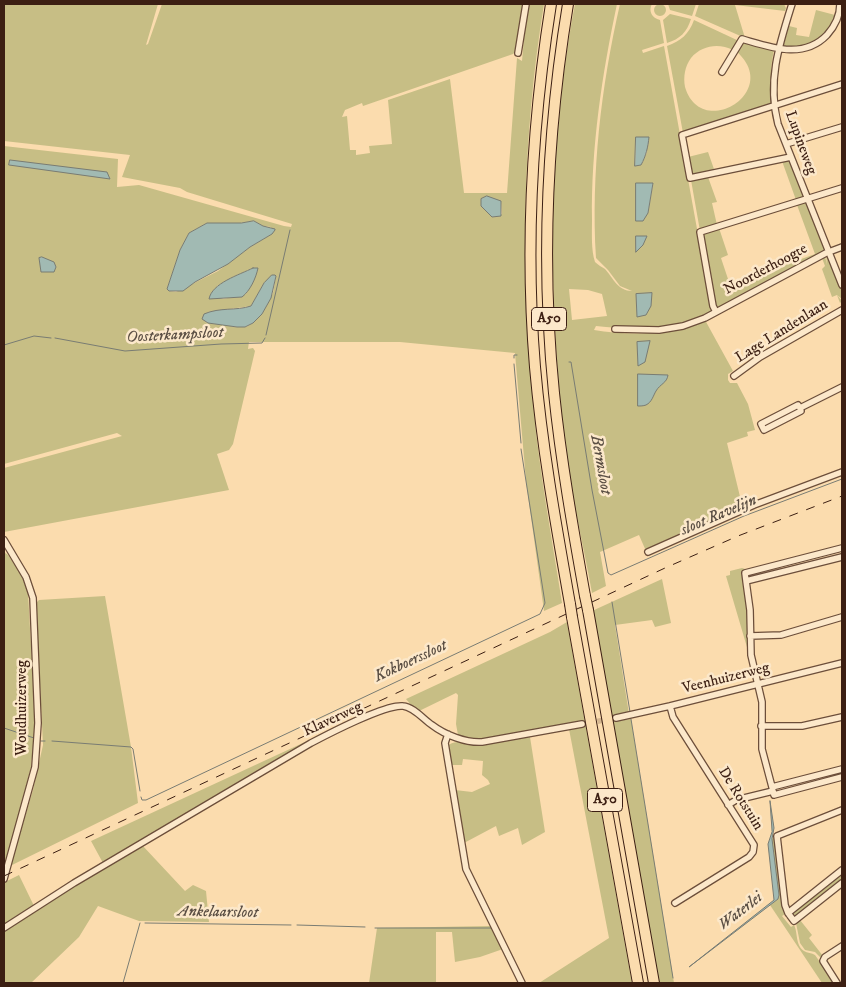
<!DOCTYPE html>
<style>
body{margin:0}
#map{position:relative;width:846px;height:987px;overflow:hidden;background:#fbdcae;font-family:"IM FELL DW Pica",serif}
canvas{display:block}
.frame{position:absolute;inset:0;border:5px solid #3c1f13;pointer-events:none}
</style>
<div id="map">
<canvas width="846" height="987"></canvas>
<div class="frame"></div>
</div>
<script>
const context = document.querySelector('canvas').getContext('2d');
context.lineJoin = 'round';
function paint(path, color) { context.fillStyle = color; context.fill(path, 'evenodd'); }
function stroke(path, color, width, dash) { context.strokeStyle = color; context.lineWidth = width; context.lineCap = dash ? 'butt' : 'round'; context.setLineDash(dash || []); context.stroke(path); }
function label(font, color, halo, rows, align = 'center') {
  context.font = font + ' "IM FELL DW Pica",serif'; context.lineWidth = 5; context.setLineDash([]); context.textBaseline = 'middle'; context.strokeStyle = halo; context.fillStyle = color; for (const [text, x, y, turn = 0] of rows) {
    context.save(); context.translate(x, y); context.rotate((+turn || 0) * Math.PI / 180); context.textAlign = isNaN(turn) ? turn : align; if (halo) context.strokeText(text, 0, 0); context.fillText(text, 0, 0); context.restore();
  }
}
const green = new Path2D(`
 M654 10a6 6 0 1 1 12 0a6 6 0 1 1-12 0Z
 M4 4H158L146 45 148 44 162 4H523L518 47 516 51 513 54 363 106 362 103 345 110 342 117 347 116 350 150H356V155L370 153 369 146 392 144 388 100 450 79 464 193H507L517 58 522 61 527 4H544C522 138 520 276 534 412 540 476 552 539 562 603L544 611 526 481 515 353 400 342H249L248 349 253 348 255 351 233 444 229 450 217 454 229 490 4 532V468L122 436 117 433 4 464V146L118 159 117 187 139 185 284 226 291 227 292 224 187 192 180 188 122 177 130 155 4 141ZM501 201 502 214 492 217 481 206ZM254 221 263 226 271 227 272 234 250 247 218 271 176 292 169 291 167 289 180 250 189 233 207 223H241ZM253 268H257L254 280 246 294 223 299 221 298 217 286 235 276ZM276 276 273 293 262 314 253 323 246 327H237L205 322 208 312 251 306 264 283Z
 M575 4H617C602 74 591 148 592 220 592 233 591 250 595 262 598 265 602 267 605 269 613 278 618 291 632 291L620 286 608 270 596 258C591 173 601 87 620 4H652C648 11 652 18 660 20L664 43 642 50 643 53 664 46 712 312C676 331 635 330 596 326L594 330C630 336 672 335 705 320L733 371 728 374V380L730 383H737L748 404 755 430 747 432 748 436 727 443 743 509 708 522 646 551 639 535 600 552 606 586 592 593C584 548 573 504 567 459 554 358 549 255 556 154 560 103 565 54 575 4ZM636 137 647 152 641 165 635 166ZM636 184H653L648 213ZM569 289 588 290 602 294 607 316 572 320Z
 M668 4H696L692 16 670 10Z
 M699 4H784L786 8 785 11 735 5 745 38 695 16Z
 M816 10 835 15C826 40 809 48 783 47L789 26 797 28 796 35 809 37Z
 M670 14 691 19C687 32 680 39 667 43L663 20Z
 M694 20 739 41 733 50C719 43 702 45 691 58 685 66 683 77 685 87 701 141 782 92 737 52L744 42 774 50C770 68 770 85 771 104L683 133 667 46C681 41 689 34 694 20Z
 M708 152 715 172 691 176 688 157Z
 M786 160 790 161 804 198 796 200 782 161Z
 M708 177 717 202 712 203 717 225 700 231 691 180Z
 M806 202 825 250 718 308 715 307 702 234 719 228 728 255 721 258 730 285 815 254 797 205Z
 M826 255 829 257 842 290V299L837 295 842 301 840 303 837 295 832 297 822 269 825 266 822 258 825 256 827 265Z
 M4 552 8 555 21 574 28 593 34 699V738L31 767 6 866 4 867Z
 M742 568 748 570 749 654 726 576 730 575V571Z
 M662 579 671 623 655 627 652 620 615 625 629 714 616 716 617 721 631 719 674 983H659L592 611Z
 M105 596 131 747 138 803 10 866 33 790 43 745 36 603 39 600Z
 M567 622 632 983H539L609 938 569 729 481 740 468 739 458 735 456 724 458 695 456 693 417 712 406 699 550 632Z
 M530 737 545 832 522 845 518 828 499 836 496 826 464 843 455 790 472 792 490 784 488 780 482 775 483 761 463 759 462 765H451L449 745C458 738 469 746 479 745Z
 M311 740 103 863 91 841 305 742Z
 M776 836 785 914 782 916 791 927 794 925C798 932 795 945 804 951 807 953 812 953 815 955L835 983H822L770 905 778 899 779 895 772 839Z
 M142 845 185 891 193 885 206 891 209 922 139 921 98 906 79 937 31 983H4V932L78 884Z
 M842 872V881L796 916 792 913Z
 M19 875 34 906 4 925V887L5 882Z
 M800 920 812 935 809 938 823 956 821 958 815 952 805 950 800 943 796 923Z
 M492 926 503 949 480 957 455 962 452 932H436V983H369L377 928Z`);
const water = new Path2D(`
 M636 137H649C648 147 646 156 641 165L635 166Z
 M10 160 107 172 110 179 9 165Z
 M636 183H653L648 213 643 221H636Z
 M487 196 501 201V216L492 217 481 206V199Z
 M254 221 263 226 275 229V230L272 234 250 247 228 264 195 282 183 291H169L167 289 180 250 189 233 207 223H241Z
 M636 236H647L643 245 636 252Z
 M42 257 54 262 56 267 54 272H41L39 258Z
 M253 268H258C256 278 250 291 242 297L209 299C212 283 239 275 253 268Z
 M272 275H275L276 276 271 298 262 314 253 323 245 327H237L208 323 202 319 204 314C220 307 236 311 251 306L264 283Z
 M652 293 651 306 646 315 637 317 636 294Z
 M650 341 645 362 638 366 637 342Z
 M638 374 668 375C667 383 660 384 656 391 653 396 652 402 646 405 643 406 641 406 638 406Z
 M770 801 774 828 772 839 779 895 778 899 689 967 774 900 768 844 772 832Z`);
const stream = new Path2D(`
 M266 335 290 230
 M55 338 125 351 221 344 262 343 265 338
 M4 345 34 336 51 338
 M514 358V355H517
 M569 362H571L592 490 608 573 611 575 744 516 842 479
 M514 364 521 443
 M612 602 630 712
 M631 719 673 978
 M4 728 34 738
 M41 741H45
 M52 741 131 747 133 749 140 791
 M141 797 142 800H146L540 614 545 603 521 449
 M145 923 291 925
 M297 925 365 927
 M375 928H491
 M123 983 140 923`);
const minorTunnel = new Path2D(`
 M589 723 609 719`);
const minor = new Path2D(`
 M792 4C779 45 767 81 778 124L842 285
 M518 53 526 4
 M722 72 742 39C770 47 803 60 827 35 835 26 840 16 840 4
 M786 144 842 127
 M791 157 690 178 682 135 842 84
 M716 312 713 306 700 232 842 188
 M615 329 659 330 683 326 705 318 826 253 842 247
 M734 376 760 357 842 310
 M800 408 798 405 761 424 764 430 801 411 800 408 842 387
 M4 540 26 577 33 598 38 723 35 767 4 879
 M842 548 745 573 746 581 842 557
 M648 552 754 505 842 472
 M746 581 750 610 751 655 762 702V749L772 787
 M750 636 781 635 842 617
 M670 706 673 717 754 845 753 852 749 857 675 903
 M616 718 670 706 842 663
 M761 726H802L842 717
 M448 734 445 743 466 869 522 983
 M842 769 772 787 774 795 842 777
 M728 805 736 800 773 791
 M842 870 788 913 794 921 842 883
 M788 913 785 905 777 836 842 810
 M4 928 74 883 311 743C328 734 386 704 403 706 414 707 424 720 432 725 445 735 466 743 482 742L582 724
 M837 983 823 961 825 957 842 946`);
const motorway = new Path2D(`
 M551 4C532 124 525 246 535 367 542 447 556 525 570 604
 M568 4C547 132 541 264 554 393 561 461 573 529 585 596
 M588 610 654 983
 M572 617 638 983`);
const rail = new Path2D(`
 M4 876 665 568 738 536 842 496`);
const motorwayBridge = new Path2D(`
 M585 596 588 610
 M570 604 572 617`);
const shields = [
 [549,319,35],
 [605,800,35]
];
const shieldNames = [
 ["A50",549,319],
 ["A50",605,800]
];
const streetNames = [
 ["Lupineweg",800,143,70],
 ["Noorderhoogte",766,270,-28],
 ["Lage Landenlaan",782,332,-32],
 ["Veenhuizerweg",726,679,-14],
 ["Woudhuizerweg",23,708,-90],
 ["Klaverweg",333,720,-25],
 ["De Rotstuin",740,799,58]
];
const waterNames = [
 ["Oosterkampsloot",175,336,-3],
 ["Bermsloot",600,465,80],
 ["sloot Ravelijn",719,516,-23],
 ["Kokboerssloot",411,662,-25],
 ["Waterlei",741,912,-38],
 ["Ankelaarsloot",218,913,1]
];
paint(green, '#c7be85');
paint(water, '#a1bab3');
stroke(water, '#797c73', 1);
stroke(stream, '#797c73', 1);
stroke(minorTunnel, '#d5b68f', 5.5, [5.5, 3]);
stroke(minor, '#6c4e3a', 8);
stroke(motorway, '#3c1f13', 12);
stroke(minor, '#fce8ca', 5.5);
stroke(motorway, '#fbdcae', 10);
stroke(rail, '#3c1f13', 1, [9, 9]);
stroke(motorwayBridge, '#3c1f13', 12, []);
stroke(motorwayBridge, '#fbdcae', 10);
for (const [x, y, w] of shields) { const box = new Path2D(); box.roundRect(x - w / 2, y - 11.5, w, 23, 4); context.fillStyle = '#fce8ca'; context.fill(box); stroke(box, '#3c1f13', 1); }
label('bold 14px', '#3c1f13', null, shieldNames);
label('15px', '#3c1f13', '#fce8ca', streetNames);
label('italic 16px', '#5a4e43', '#fce8ca', waterNames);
</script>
